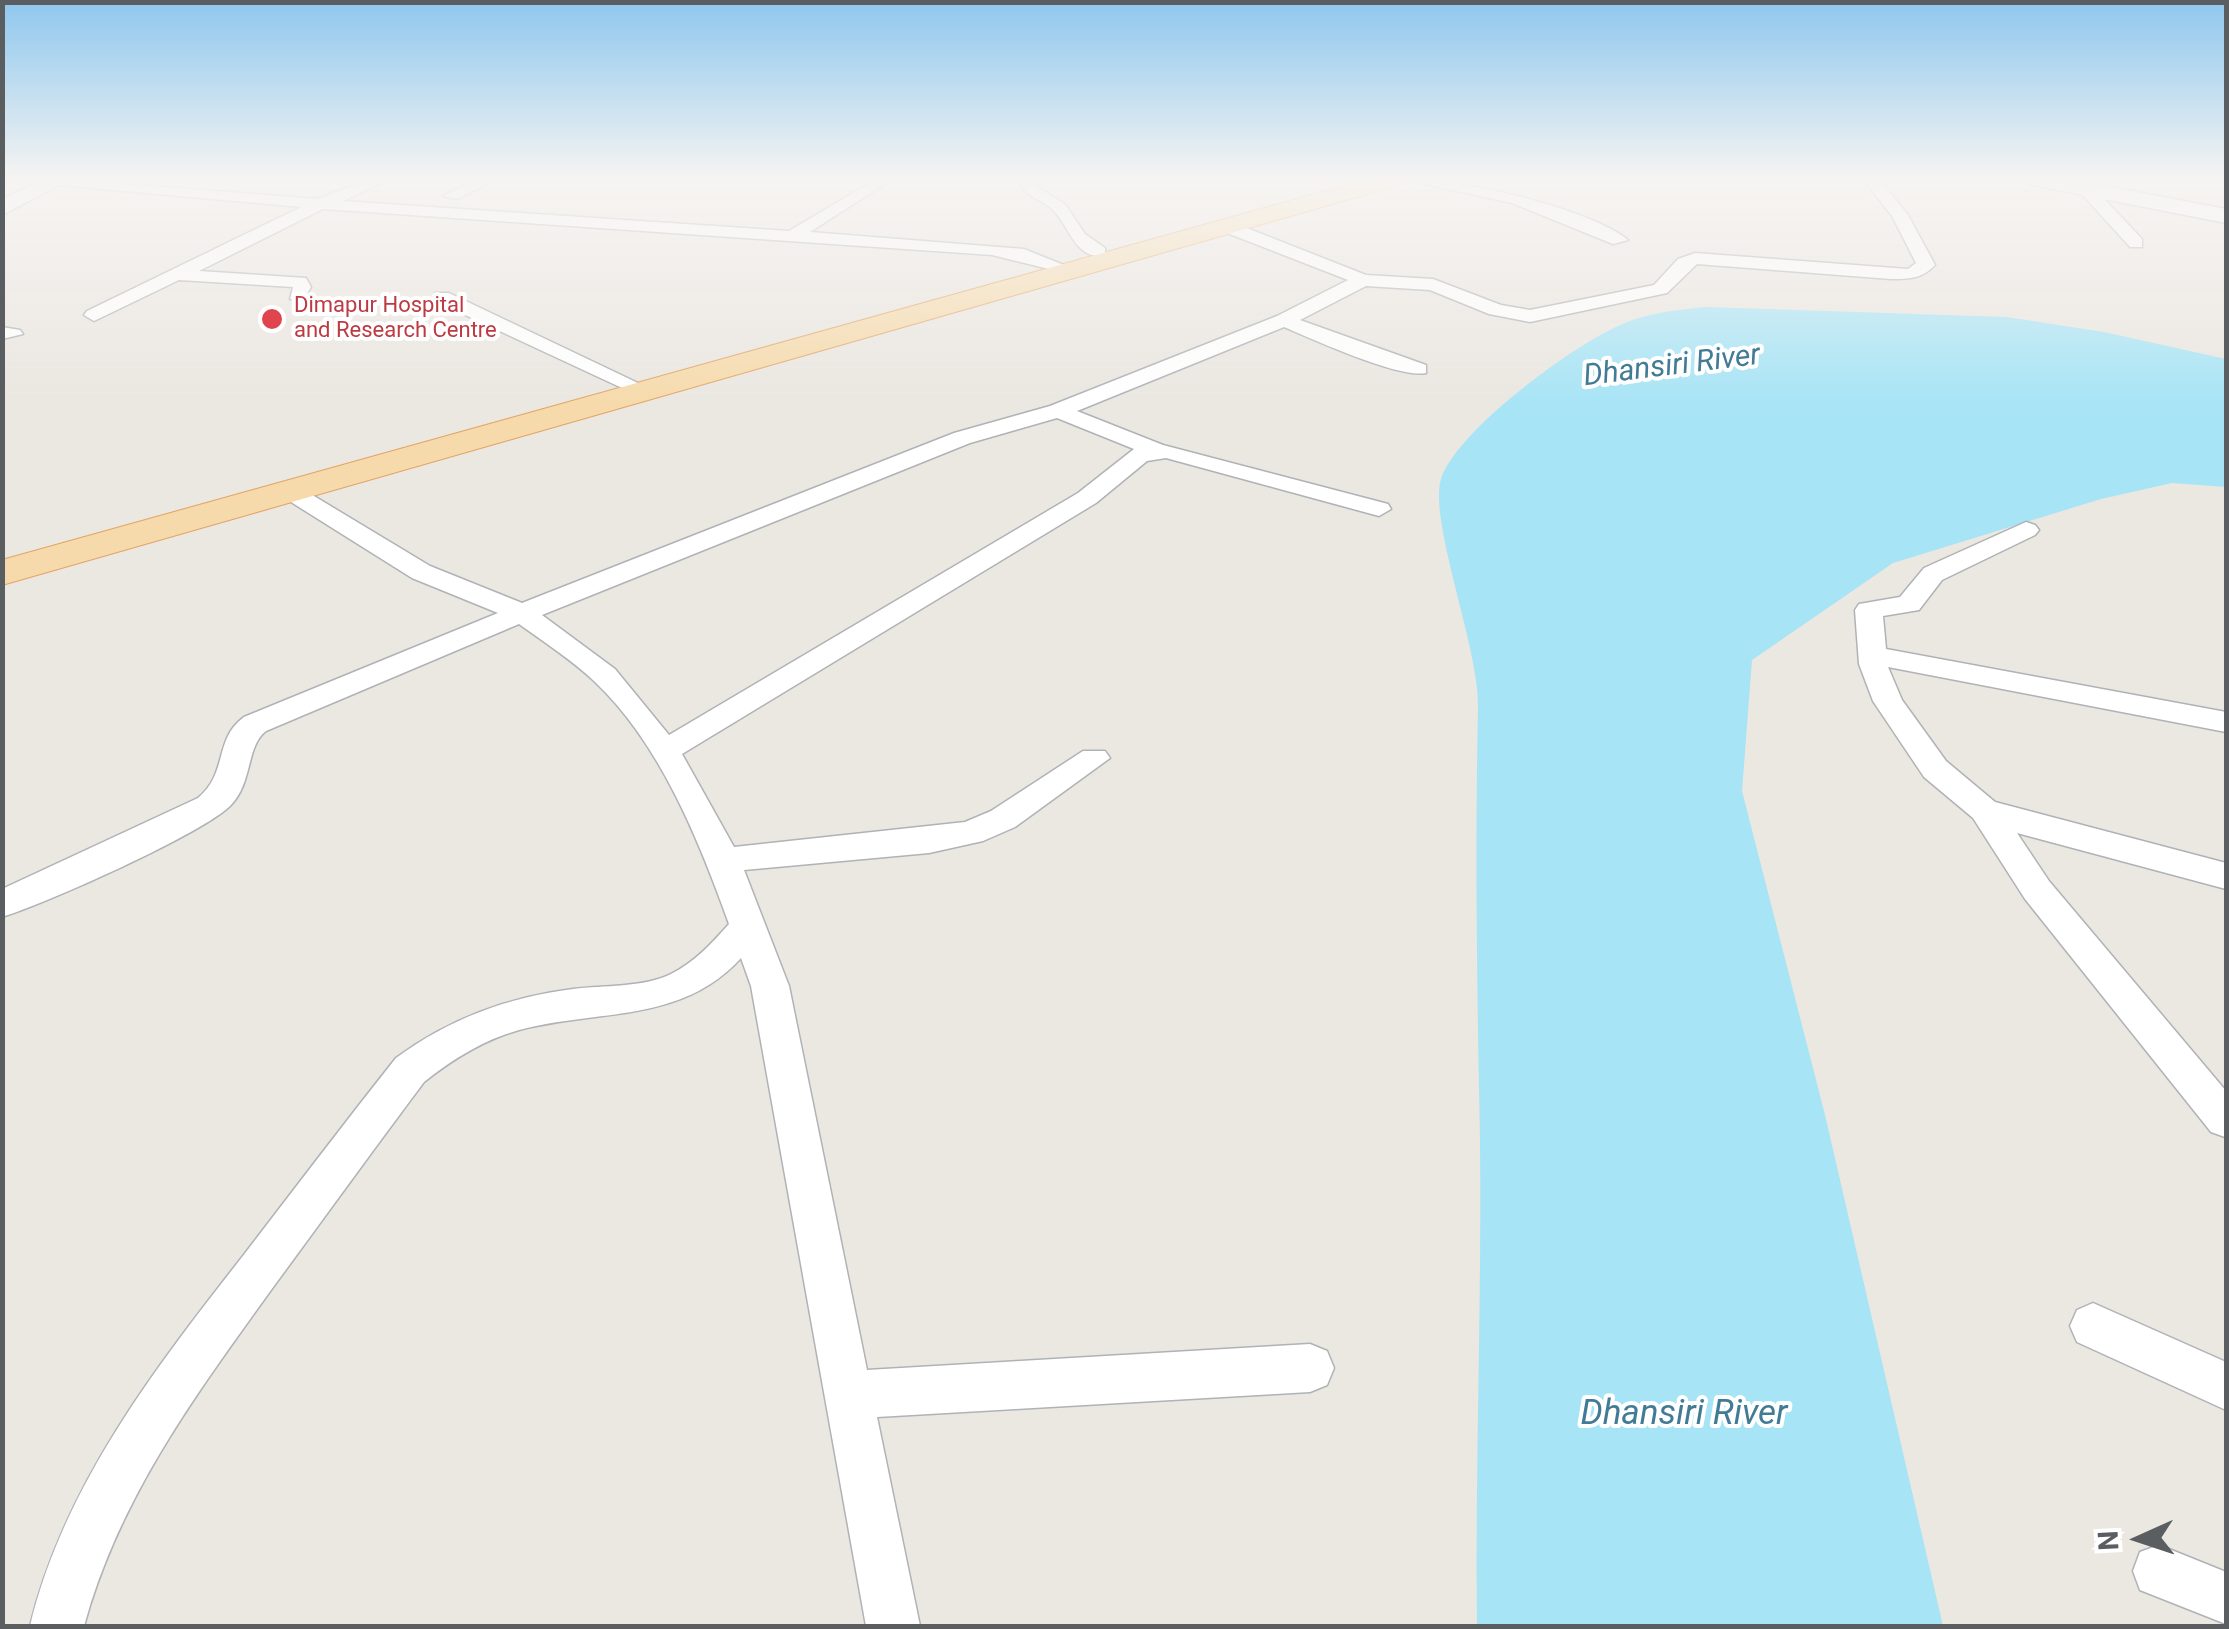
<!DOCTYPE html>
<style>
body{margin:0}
#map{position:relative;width:2229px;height:1629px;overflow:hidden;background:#ebe7e1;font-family:Roboto,sans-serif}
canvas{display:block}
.frame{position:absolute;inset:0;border:5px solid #5a5e61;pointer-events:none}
.north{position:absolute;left:2089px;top:1489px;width:100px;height:100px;-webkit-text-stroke:8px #fff;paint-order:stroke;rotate:267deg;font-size:28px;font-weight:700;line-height:40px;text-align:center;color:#5a5e61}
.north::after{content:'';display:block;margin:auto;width:35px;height:45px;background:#5a5e61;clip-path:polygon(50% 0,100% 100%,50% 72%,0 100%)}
</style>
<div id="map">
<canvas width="2229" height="1629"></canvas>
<div class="frame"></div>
<div class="north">N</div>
</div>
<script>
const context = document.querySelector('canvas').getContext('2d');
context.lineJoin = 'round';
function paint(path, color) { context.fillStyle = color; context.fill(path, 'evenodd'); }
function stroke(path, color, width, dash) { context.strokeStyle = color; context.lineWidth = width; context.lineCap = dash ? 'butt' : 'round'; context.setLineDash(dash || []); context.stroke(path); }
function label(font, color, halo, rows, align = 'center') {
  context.font = font + ' Roboto,sans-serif'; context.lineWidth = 8; context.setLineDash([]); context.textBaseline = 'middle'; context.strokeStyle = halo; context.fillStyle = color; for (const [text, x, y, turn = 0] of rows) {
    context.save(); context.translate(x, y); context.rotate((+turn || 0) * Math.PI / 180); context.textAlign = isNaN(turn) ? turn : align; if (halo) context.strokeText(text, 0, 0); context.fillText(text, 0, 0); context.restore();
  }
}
const water = new Path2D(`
 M1706 307 2007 317 2104 332 2226 359V487L2172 483 2101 499 1893 563 1752 660 1742 791 1825 1115 1943 1626H1477C1475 1463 1482 1299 1480 1136 1477 992 1475 849 1478 706 1480 650 1426 515 1442 476 1462 427 1575 343 1625 323 1651 312 1678 310 1706 307Z`);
const street = new Path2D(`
 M51 178 318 199 372 178H393L343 201 789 231 878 178H894L810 232 1024 249 1066 266 1057 271 992 255 323 209 199 271 306 278 311 287 304 299H290L293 287 179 280 94 321 84 315 87 311 301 207 57 185Z
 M480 178H500L457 199 443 196Z
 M1018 178H1034L1037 187 1065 204 1085 234 1105 248V256C1075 260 1070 227 1053 210 1039 197 1025 199 1018 178Z
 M1397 178C1447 175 1590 208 1628 240L1613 244 1512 203Z
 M1862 178H1878L1908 215 1935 265C1922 279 1909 279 1891 279L1697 264 1667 293 1530 322 1489 314 1430 290 1366 286 1300 320 1426 365V373C1400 379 1312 339 1284 327L1077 411 1163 445 1388 504 1391 509 1379 516 1166 458 1147 461 1096 503 682 754 734 847 965 822 991 811 1083 751H1105L1110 758 1015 827 983 841 929 853 744 870 789 986 867 1370 1310 1344 1327 1351 1334 1368 1327 1385 1310 1392 877 1417 920 1626H866L751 986 741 958C681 1024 598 1009 519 1030 483 1040 453 1059 424 1082 372 1151 322 1221 271 1290 194 1397 119 1498 84 1626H30C65 1483 157 1366 246 1252 296 1187 345 1122 396 1058 449 1019 508 997 573 989 604 985 642 988 671 974 695 962 712 943 729 924 699 840 660 743 594 681 572 660 544 642 519 624L266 731C246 746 253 782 231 805 204 833 45 904 2 917V889L198 798C229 772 213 740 244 717L498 613 412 578 283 497 279 492 283 487H299L430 566 522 603 954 433 1050 406 1277 316 1348 280 1222 231V223H1234L1366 275 1433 279 1501 305 1530 310 1654 285 1678 259 1695 253 1908 269 1916 263 1892 216ZM1057 418 1134 449 1078 493 669 735 615 669 542 615 970 443Z
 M2079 185H2091L2142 239V247H2130L2079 191Z
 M435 293H449L640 384 629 390 622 388 435 301Z
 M2 327 20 330 23 334 2 339Z
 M2026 522 2035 525 2039 530 2035 535 1942 580 1919 610 1883 616 1886 649 2226 712V732L1888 667 1902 700 1946 761 1995 802 2226 863V889L2017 833 2049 881 2226 1091 2225 1137 2211 1132 2025 899 1973 818 1924 777 1873 701 1859 664 1855 610 1859 604 1900 597 1924 568Z
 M2093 1303 2226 1362V1410L2077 1342 2070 1326 2077 1310Z
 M2159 1545 2226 1572V1624L2140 1590 2133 1571 2140 1552Z`);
const secondary = new Path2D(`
 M46 178H73L2 215V199Z
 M2021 178H2063L2226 209V223L2032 185Z`);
const primary = new Path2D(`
 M1372 178H1409L1406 183 2 585V560Z`);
const markers = [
 [272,319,12,"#e0444e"]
];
const farHealthnames = [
 ["Dimapur Hospital",294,306],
 ["and Research Centre",294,331]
];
const waterNames = [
 ["Dhansiri River",1672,367,-7]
];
const nearWaternames = [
 ["Dhansiri River",1684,1415]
];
paint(water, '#a7e4f6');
stroke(street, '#afb3b6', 3);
stroke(secondary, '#b1b5b8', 3);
stroke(primary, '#e2a463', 2);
paint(street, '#fff');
paint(secondary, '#fff');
paint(primary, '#f6daab');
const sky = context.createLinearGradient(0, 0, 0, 406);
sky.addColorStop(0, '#8ec7ee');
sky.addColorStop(0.44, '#f6f4f2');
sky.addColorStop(1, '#f6f4f200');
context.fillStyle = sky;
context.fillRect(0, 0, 2229, 406);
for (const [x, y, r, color] of markers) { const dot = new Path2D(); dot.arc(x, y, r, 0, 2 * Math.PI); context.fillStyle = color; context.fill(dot); stroke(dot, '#fff', 4); }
label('22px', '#be3a42', '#fff', farHealthnames, 'left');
label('italic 30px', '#417b95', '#fff', waterNames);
label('italic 35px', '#417b95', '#fff', nearWaternames);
</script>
